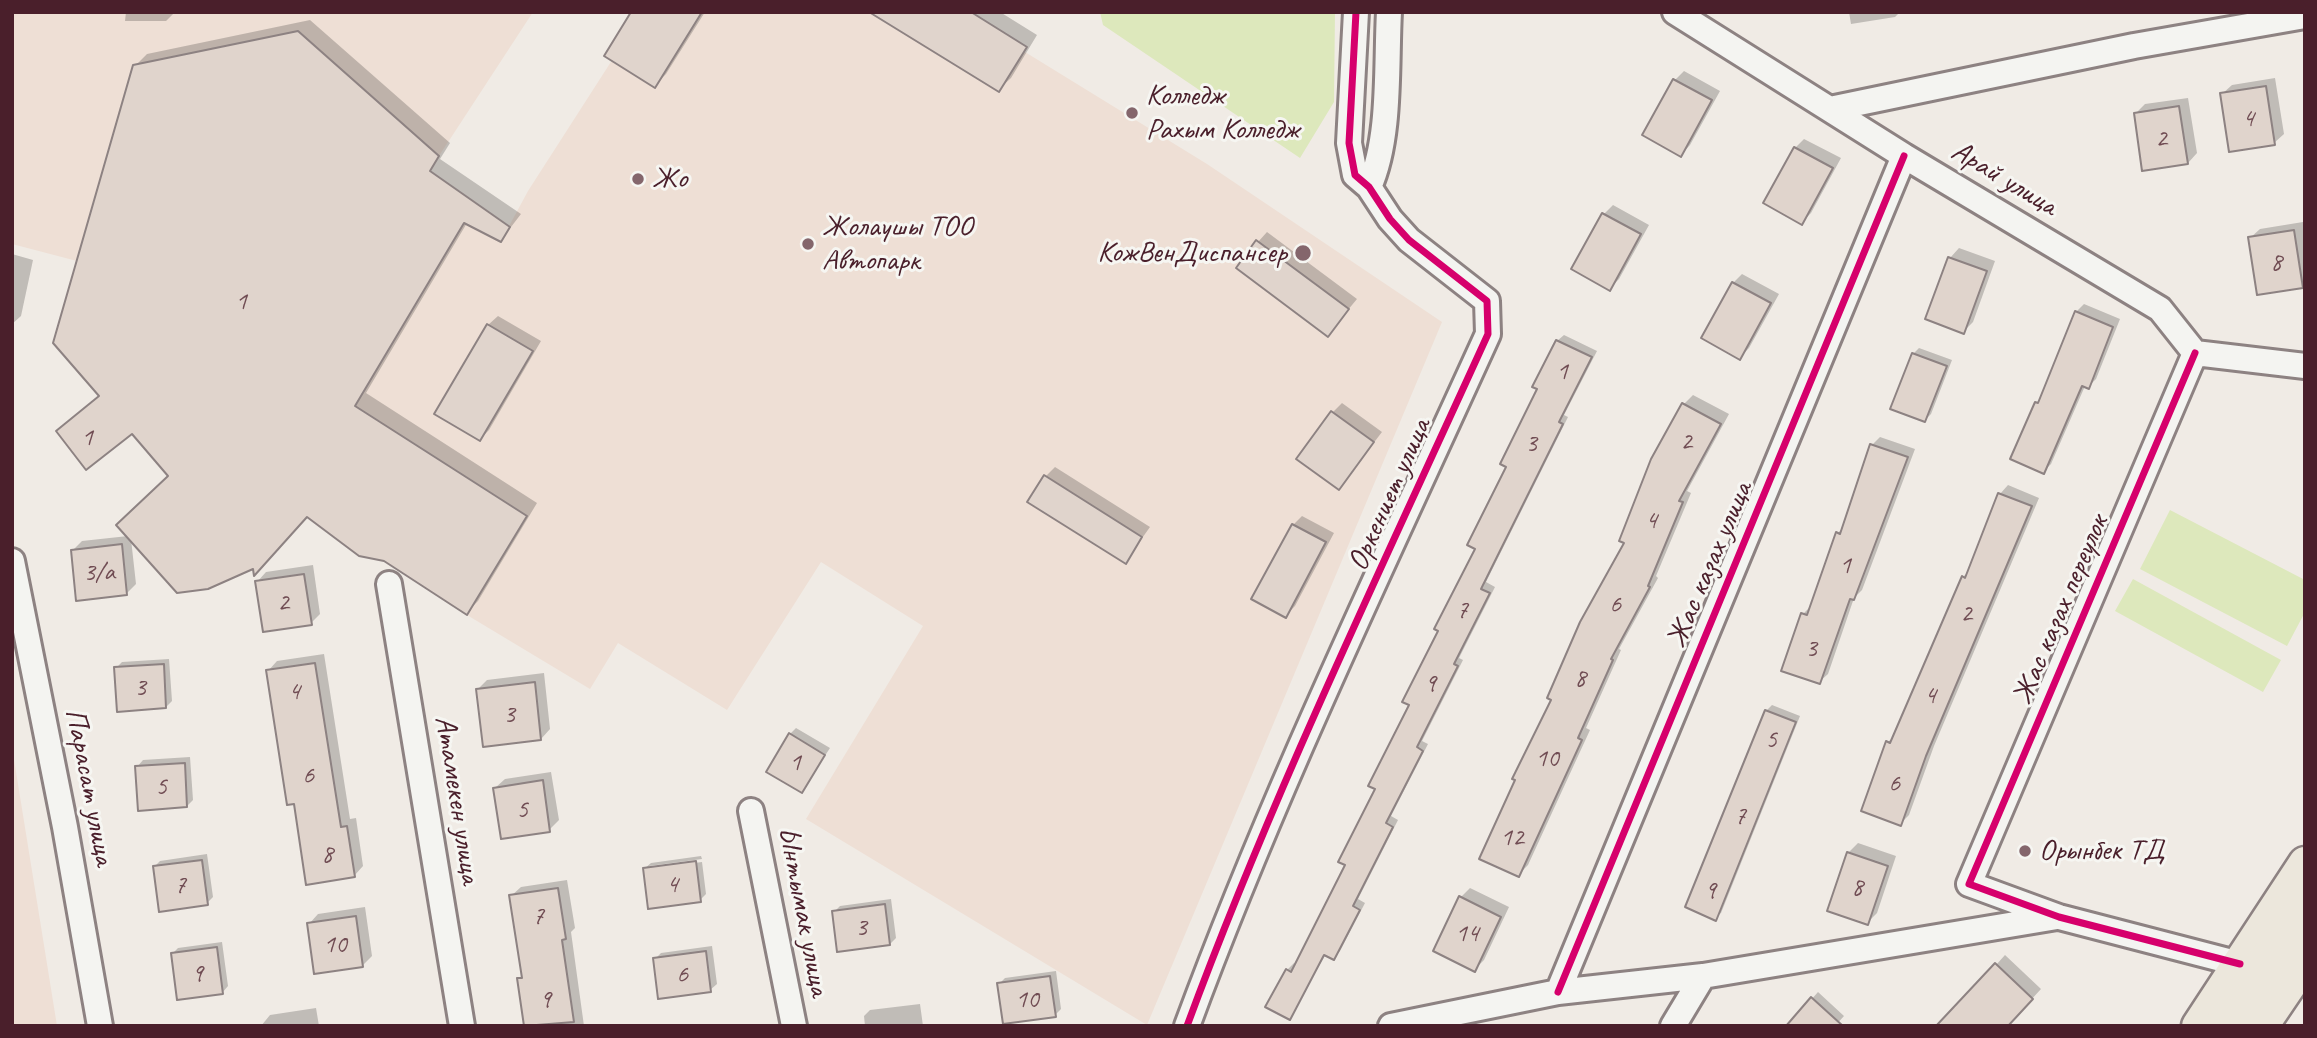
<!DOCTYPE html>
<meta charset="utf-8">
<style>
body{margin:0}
#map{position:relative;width:2317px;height:1038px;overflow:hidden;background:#f0ebe5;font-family:Caveat,sans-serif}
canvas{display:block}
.frame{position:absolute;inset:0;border:14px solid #4a1f2b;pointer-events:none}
</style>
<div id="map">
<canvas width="2317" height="1038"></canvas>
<div class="frame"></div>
</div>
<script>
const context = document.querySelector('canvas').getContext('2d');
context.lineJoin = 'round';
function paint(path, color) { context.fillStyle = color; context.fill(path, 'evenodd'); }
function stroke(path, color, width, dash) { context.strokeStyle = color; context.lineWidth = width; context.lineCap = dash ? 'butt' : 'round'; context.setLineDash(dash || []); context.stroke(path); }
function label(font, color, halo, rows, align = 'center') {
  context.font = font + ' Caveat,sans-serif'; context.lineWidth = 6; context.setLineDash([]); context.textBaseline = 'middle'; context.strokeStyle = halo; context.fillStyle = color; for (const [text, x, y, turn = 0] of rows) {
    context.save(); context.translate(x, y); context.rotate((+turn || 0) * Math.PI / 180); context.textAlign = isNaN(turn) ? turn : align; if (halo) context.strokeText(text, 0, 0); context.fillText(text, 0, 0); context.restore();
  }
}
const built = new Path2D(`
 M12 12H533L439 156 298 31 134 65 77 261 12 244Z
 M643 12H960L1207 164 1442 322 1147 1025 806 819 923 626 821 562 727 710 618 643 590 689 467 615 526 516 355 406 464 223 501 241 528 191Z
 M12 747 43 939 57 1026H12Z`);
const green = new Path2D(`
 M1100 12H1335L1334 102 1300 158 1103 25Z
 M2170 510 2305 580V612L2287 646 2140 569Z
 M2133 579 2281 660 2263 692 2115 611Z`);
const shadow = new Path2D(`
 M126 12H175L166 21H125Z
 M633 12H705L666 74 655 85Z
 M884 12H1000L1037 35 1011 78 999 89Z
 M1849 12H1900L1895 17 1851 24Z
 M310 20 450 143 440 159 521 214 501 240 467 223 366 393 537 503 478 601 466 613 385 560 307 515 254 566 131 539 136 584 126 594 73 550 82 541 128 536 170 476 132 432 58 431 100 395 135 66 147 54Z
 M1684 71 1720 91 1690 145 1681 155 1675 80Z
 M2275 78 2284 134 2274 143 2222 94 2232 85Z
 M2188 98 2197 153 2188 163 2135 114 2145 104Z
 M1804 139 1841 158 1811 213 1802 222 1795 148Z
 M1613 205 1649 225 1619 279 1610 288 1604 214Z
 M2303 222 2305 284 2302 287 2250 238 2260 229Z
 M1267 232 1357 299 1328 334 1258 242Z
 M1959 248 1995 261 1973 322 1963 332 1927 318 1950 258Z
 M12 254 33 260 21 316 12 324Z
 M1742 274 1779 294 1749 348 1740 357 1733 283Z
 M2084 304 2120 319 2096 379 2088 387 2085 386 2051 464 2043 472 2036 403 2043 396 2076 312Z
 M498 316 541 341 489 430 480 439 488 325Z
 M1564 335 1597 351 1564 415 1568 417 1486 582 1495 587 1459 658 1463 660 1422 741 1428 744 1391 816 1398 820 1358 899 1365 903 1340 951 1334 958 1326 954 1289 1018 1287 970 1294 963 1296 965 1347 865 1478 549 1557 341Z
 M1919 348 1952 360 1931 414 1925 420 1913 354Z
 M1693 395 1729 414 1687 491 1691 493 1656 576 1658 578 1619 649 1621 650 1586 728 1590 730 1528 865 1518 875 1653 460 1684 404Z
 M1342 403 1382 432 1339 488 1333 412Z
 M1880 437 1915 449 1862 590 1854 598 1828 674 1819 682 1803 614 1811 606 1838 533 1844 527 1872 445Z
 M1055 467 1150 527 1125 562 1046 476Z
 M2008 485 2039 498 1934 746 1909 815 1900 824 1888 742 1895 736 1963 577 1969 571 2000 494Z
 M1302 516 1334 533 1295 606 1286 615 1293 525Z
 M313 565 320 614 311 623 257 582 266 572Z
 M324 654 350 819 356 818 363 866 354 876 296 802 268 671 277 661Z
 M169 659 172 701 166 707 116 668 122 662Z
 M544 673 550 729 541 739 478 689 487 680Z
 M1772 705 1800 716 1721 913 1715 918 1766 711Z
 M796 728 830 748 802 791 790 734Z
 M190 757 193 800 187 806 137 767 143 760Z
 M551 772 559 820 549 830 495 788 505 779Z
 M1858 843 1896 856 1877 913 1867 923 1848 853Z
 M207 854 213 897 207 903 154 867 160 861Z
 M701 856 702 859 649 866V869L702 862 706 894 700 900 644 869 651 863Z
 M567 880 575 928 571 932 584 1026H526L519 979 523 975 511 896 521 887Z
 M1470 888 1509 907 1484 960 1474 970 1461 897Z
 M891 899 896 938 890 944 834 912 840 906Z
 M365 907 372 956 363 965 309 924 318 914Z
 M222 942 228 986 222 993 172 954 178 948Z
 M712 946 717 984 710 990 655 959 661 953Z
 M2005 955 2041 989 2007 1026 1996 965Z
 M1056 971 1061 1009 1055 1015 999 984 1005 978Z
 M1818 992 1844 1016 1835 1026H1788Z
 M920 1004 923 1026H865L864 1016 870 1010Z
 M316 1008 319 1026H261L270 1015Z`);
const building = new Path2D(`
 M631 12H702L655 88 604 56Z
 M869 12H971L1027 47 999 92Z
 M298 31 439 156 430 171 510 227 501 242 464 223 355 406 527 516 467 615 384 561 359 556 307 517 254 576 253 569 208 589 177 593 116 525 168 476 132 434 86 470 56 431 99 396 53 343 133 65Z
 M1673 79 1712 100 1681 157 1642 135Z
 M2266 86 2275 145 2229 152 2220 93Z
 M2179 106 2188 164 2142 171 2134 113Z
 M1794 147 1833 168 1802 225 1763 203Z
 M1602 213 1641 234 1610 291 1571 269Z
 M2294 230 2303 288 2257 295 2248 237Z
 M1256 240 1349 309 1328 337 1236 268Z
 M1948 257 1987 271 1964 334 1925 319Z
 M1732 282 1771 303 1740 360 1701 338Z
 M2075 311 2113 327 2089 389 2082 386 2044 474 2010 459 2035 402 2038 403Z
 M487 324 533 351 480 441 434 414Z
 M1556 340 1592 357 1559 422 1563 424 1481 589 1490 593 1454 664 1458 666 1417 747 1423 751 1386 823 1393 827 1353 906 1360 910 1334 960 1324 955 1290 1020 1265 1007 1286 969 1291 972 1345 865 1338 862 1375 789 1368 786 1409 705 1402 702 1438 631 1434 629 1475 549 1467 545 1506 467 1500 464 1537 389 1532 387Z
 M1912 353 1947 366 1925 422 1890 409Z
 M1682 403 1721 424 1679 501 1683 502 1648 586 1650 587 1611 659 1613 660 1578 738 1582 740 1519 877 1479 859 1515 780 1512 779 1551 700 1547 698 1580 622 1624 543 1619 541 1651 459Z
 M1331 411 1374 442 1339 490 1296 459Z
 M1870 444 1908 457 1854 600 1850 599 1820 684 1781 671 1801 613 1807 615 1836 532 1840 534Z
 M1044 475 1142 537 1126 564 1027 502Z
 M1998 493 2032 506 1926 756 1901 826 1861 811 1886 741 1890 743 1962 576 1965 578Z
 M1292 524 1326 542 1286 618 1251 599Z
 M122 544 127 595 76 601 71 550Z
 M304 574 312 625 263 632 255 581Z
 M315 663 341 827 347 826 355 877 306 885 294 804 287 805 266 670Z
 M164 664 166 708 117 712 114 667Z
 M535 682 541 740 483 747 476 689Z
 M1765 710 1796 722 1716 921 1685 907Z
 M789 733 825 755 802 793 766 772Z
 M185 763 187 807 138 811 135 766Z
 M543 780 550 832 501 839 493 788Z
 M1847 852 1888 866 1868 925 1827 911Z
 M202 860 208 905 159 912 153 866Z
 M696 861 701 902 648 909 643 868Z
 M558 888 566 939 562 940 574 1022 524 1026 517 978H522L509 895Z
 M1459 896 1501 917 1475 972 1433 951Z
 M885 904 890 945 837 952 832 911Z
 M356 916 363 967 314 974 307 923Z
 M217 947 223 994 177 1000 171 953Z
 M706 951 711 992 658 999 653 958Z
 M1995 963 2033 999 2008 1026H1936Z
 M1050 976 1056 1017 1003 1024 997 983Z
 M1811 997 1843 1026H1786Z`);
const minor = new Path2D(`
 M1675 12 1904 156 2160 309 2195 353 2305 366
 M1830 109 2134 46 2305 16
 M1369 187C1391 138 1386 66 1389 12
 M2195 353 1969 884 2059 917 2240 964
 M12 561 65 827 100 1026
 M389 584 462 1026
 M751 811 794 1026
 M1558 992 1904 156
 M1187 1026C1274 790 1384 563 1488 334L1487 301 1409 240 1390 219 1369 187 1355 175 1349 143 1356 12
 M1391 1026 1558 992 1703 976 2057 917
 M1673 1026 1703 976`);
const major = new Path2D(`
 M2198 1026 2305 863`);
const highway = new Path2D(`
 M2223 1026 2305 905
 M2259 1026 2305 958`);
const cycleway = new Path2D(`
 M2195 353 1969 884 2059 917 2240 964
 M1558 992 1904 156
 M1187 1026C1274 790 1384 563 1488 334L1487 301 1409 240 1390 219 1369 187 1355 175 1349 143 1356 12`);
const markers = [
 [1132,113,7,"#84666c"],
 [638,179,7,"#84666c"],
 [808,244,7,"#84666c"],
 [1303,253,9,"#84666c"],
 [2025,851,7,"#84666c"]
];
const numberNames = [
 ["4",2248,119],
 ["2",2161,139],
 ["8",2276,263],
 ["1",241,302],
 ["1",1562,372],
 ["1",87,438],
 ["2",1686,442],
 ["3",1531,444],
 ["4",1651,521],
 ["1",1845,566],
 ["3/а",99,573],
 ["2",283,603],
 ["6",1615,605],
 ["7",1462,611],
 ["2",1966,614],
 ["3",1811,649],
 ["8",1580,679],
 ["9",1430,684],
 ["3",140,688],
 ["4",294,692],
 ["4",1930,696],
 ["3",509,715],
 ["5",1771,740],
 ["10",1547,759],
 ["1",795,763],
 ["6",308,776],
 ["6",1894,784],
 ["5",161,787],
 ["5",522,810],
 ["7",1740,817],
 ["12",1512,838],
 ["8",327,855],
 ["4",672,885],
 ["7",180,886],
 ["8",1857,888],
 ["9",1710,891],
 ["7",538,917],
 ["3",861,928],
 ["14",1467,934],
 ["10",335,945],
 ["9",197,974],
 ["6",682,975],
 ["9",545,1000],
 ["10",1027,1000]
];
const poiNames = [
 ["Колледж",1146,96],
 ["Рахым Колледж",1146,130],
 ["Жо",652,179],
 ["Жолаушы ТОО",822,227],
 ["Автопарк",822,261],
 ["КожВенДиспансер",1287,253,"right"],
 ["Орынбек ТД",2039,851]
];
const streetNames = [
 ["Арай улица",2004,179,31],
 ["Оркениет улица",1390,495,-66],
 ["Жас казах улица",1710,565,-67],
 ["Жас казах переулок",2061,610,-67],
 ["Парасат улица",89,787,79],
 ["Атамекен улица",457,800,81],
 ["Ынтымак улица",803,912,79]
];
paint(built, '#eedfd5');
paint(green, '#dde8bc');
paint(shadow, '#0003');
paint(building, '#e0d4cc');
stroke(building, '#8d8282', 2);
stroke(minor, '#8d8282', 30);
stroke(major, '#8d8282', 37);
stroke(highway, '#8d8282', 42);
stroke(minor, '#f4f4f1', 24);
stroke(major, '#ece7dc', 32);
stroke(highway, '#ece7dc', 37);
stroke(cycleway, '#d6006c', 7);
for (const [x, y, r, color] of markers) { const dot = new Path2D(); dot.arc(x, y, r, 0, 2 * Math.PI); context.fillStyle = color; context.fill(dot); stroke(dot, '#f6f6f2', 2.5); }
label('26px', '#704c53', null, numberNames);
label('30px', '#4a1f2b', '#f6f6f2', poiNames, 'left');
label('30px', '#4a1f2b', '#f6f6f2', streetNames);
</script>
